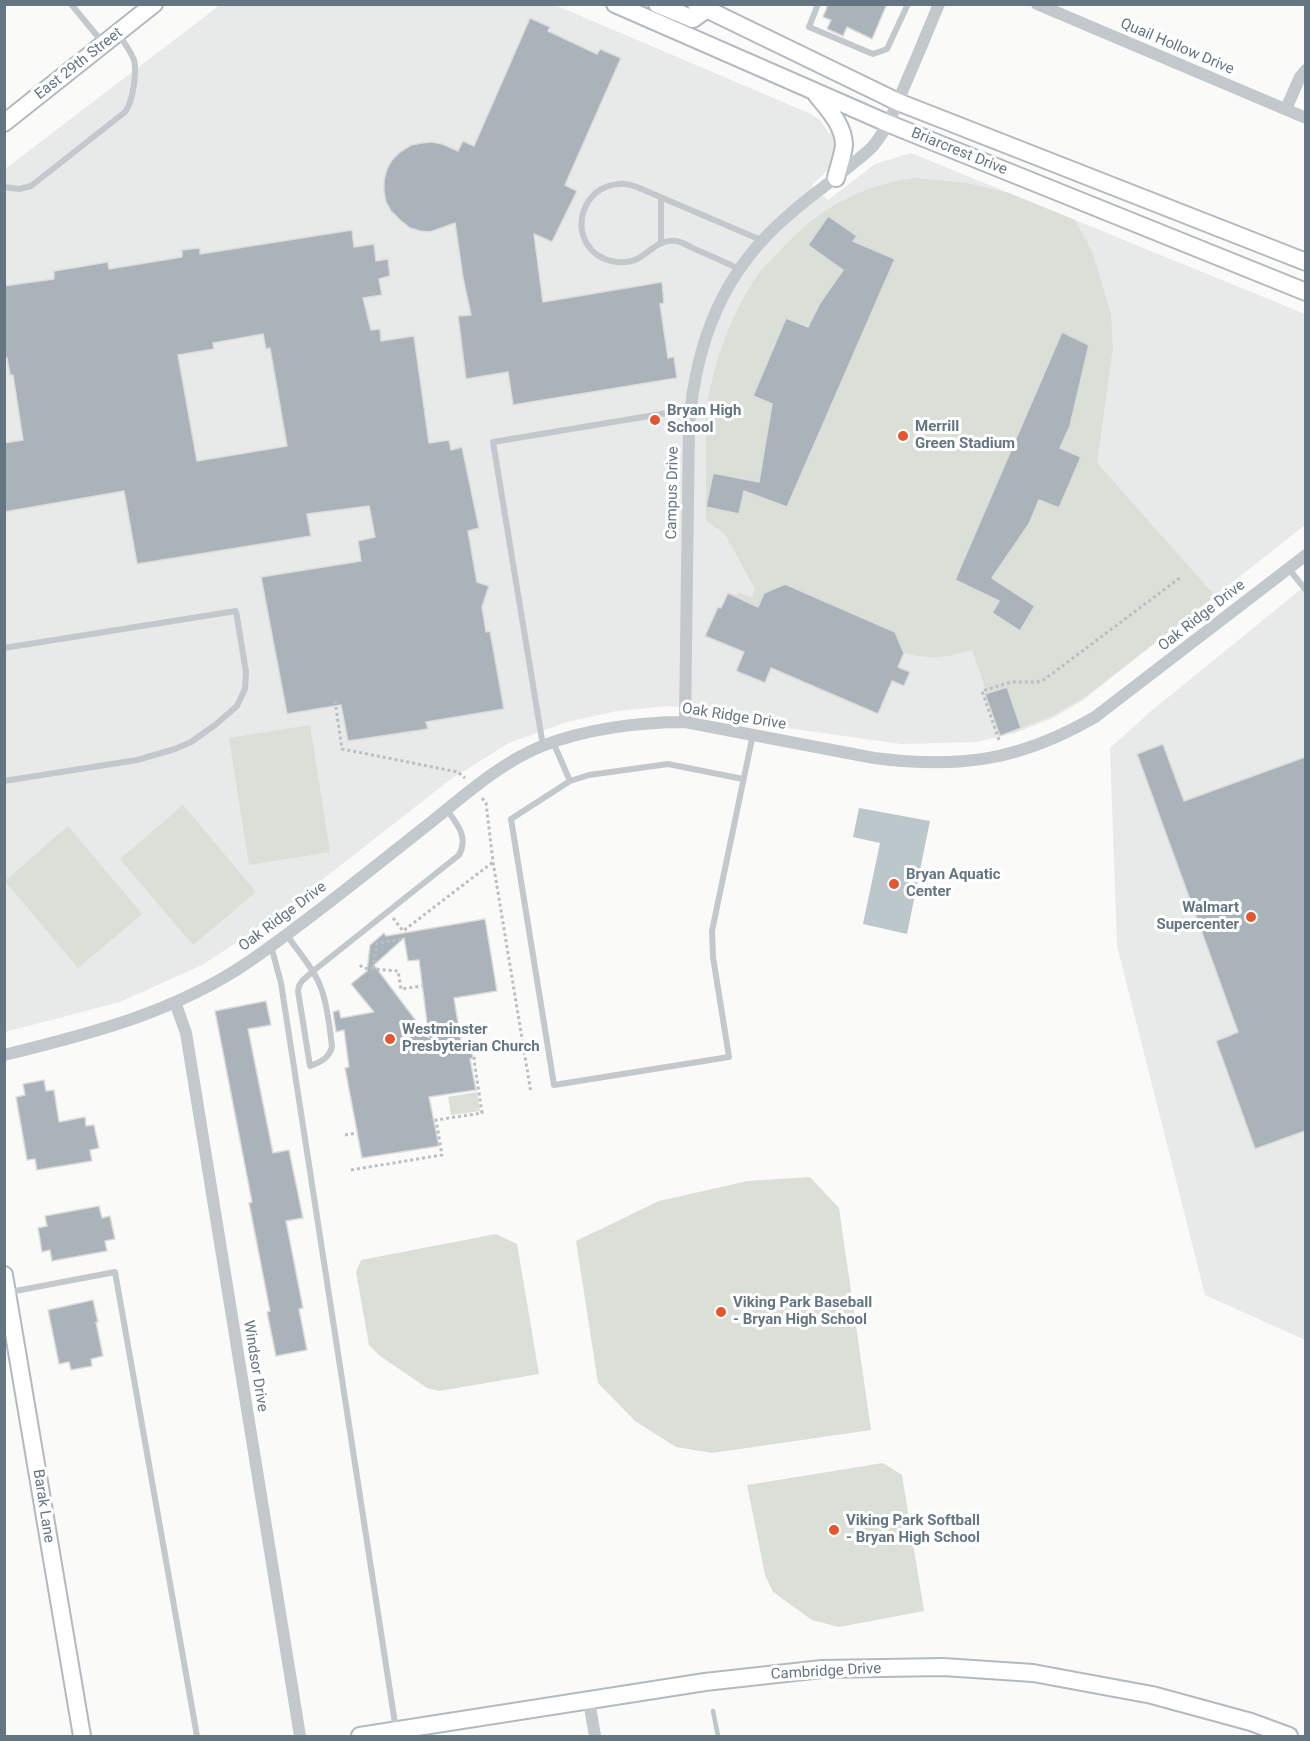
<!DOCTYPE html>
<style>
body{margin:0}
#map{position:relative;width:1310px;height:1741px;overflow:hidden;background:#fafaf8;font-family:Roboto,sans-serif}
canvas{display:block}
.frame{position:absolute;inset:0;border:6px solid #657683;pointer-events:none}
</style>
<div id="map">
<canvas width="1310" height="1741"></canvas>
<div class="frame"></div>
</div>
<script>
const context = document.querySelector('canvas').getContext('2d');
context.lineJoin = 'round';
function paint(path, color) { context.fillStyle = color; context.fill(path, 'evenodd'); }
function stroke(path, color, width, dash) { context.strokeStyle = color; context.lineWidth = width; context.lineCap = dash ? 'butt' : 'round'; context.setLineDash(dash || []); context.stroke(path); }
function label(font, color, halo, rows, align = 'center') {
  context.font = font + ' Roboto,sans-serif'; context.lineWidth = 6; context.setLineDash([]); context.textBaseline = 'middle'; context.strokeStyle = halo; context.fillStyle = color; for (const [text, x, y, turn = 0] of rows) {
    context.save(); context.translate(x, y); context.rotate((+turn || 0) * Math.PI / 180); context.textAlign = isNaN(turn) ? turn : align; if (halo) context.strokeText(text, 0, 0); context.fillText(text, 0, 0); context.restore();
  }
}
const built = new Path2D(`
 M220 5H555L811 114 820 120 829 133 833 132 835 151 833 165 812 185 828 200 875 164 911 153 1305 314V525L1082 701 1053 718 1018 732 977 742 901 744 787 728 704 709 669 706 617 711 567 722 509 743 451 779 304 894 250 934 202 965 120 1002 5 1032V169Z
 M1305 586V1340L1205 1295 1117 946 1110 748 1150 712Z`);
const green = new Path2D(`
 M914 178 967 183 1009 193 1075 220 1093 254 1111 314 1113 347 1097 463 1215 596 1086 696 1052 716 1021 728 1007 687 987 694 972 650C942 658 935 660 904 653L895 632 785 584 764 593 758 607 736 597 738 592 752 598 755 589 725 534 706 521C706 495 706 469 706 443 706 431 705 418 707 406 714 362 732 311 758 275 763 267 771 261 777 254 814 212 857 186 914 178Z
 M310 725 330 852 249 865 229 738Z
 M183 805 256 892 193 945 120 859Z
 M68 826 142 914 78 968 5 881Z
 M477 1092 480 1111 451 1115 448 1097Z
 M810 1177 839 1208 871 1430 712 1453 676 1447 635 1421 598 1383 576 1241 659 1201 748 1181Z
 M496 1234 517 1244 539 1374 439 1391 427 1388 380 1356 369 1345 356 1272 361 1260Z
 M883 1463 902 1475 924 1611 839 1627 812 1620 773 1592 765 1575 747 1485Z`);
const water = new Path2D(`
 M859 808 930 821 907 934 863 924 880 843 853 837Z`);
const stream = new Path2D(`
 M713 1711 718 1736`);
const building = new Path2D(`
 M828 4H887L872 39 847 27 843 36 827 29 831 20 823 17Z
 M530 18 550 27 548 31 597 54 600 49 621 58 565 185 577 191 552 242 534 234 543 302 662 282 664 303 660 304 668 358 674 357 677 378 513 405 508 372 466 379 458 316 471 315 463 278 455 223 430 232 420 231 410 228 400 220 391 211 386 202 384 192V180L387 169 392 160 400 152 411 145 422 143 432 142 442 144 458 151 463 141 474 146Z
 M828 216 857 236 853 241 895 259 787 507 744 491 739 514 706 507 713 473 759 482 772 404 753 396 786 318 808 327 820 303 843 270 808 245Z
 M352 230 354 247 374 244 376 261 388 259 390 276 379 279 382 295 363 298 371 330 380 329 381 341 414 336 429 443 449 440 451 450 462 447 479 528 468 531 477 582 489 586 482 607 486 632 490 631 504 709 426 722 428 729 348 741 341 705 287 714 261 577 361 561 358 541 375 537 369 506 307 514 311 536 137 564 124 491 4 512V443L23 440 13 375H10L7 358H4V286L54 279V271L108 262 109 269 182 257V250L200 248V254ZM263 334 266 349 270 348 287 446 197 461 178 355 214 349 213 343Z
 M1062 332 1089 345 1070 426 1060 448 1081 457 1059 508 1039 500 1029 524 992 578 1035 606 1020 631 992 613 999 601 955 580Z
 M785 584 895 632 904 653 898 667 910 672 904 686 892 681 878 714 771 668 765 683 736 671 744 652 705 636 718 607 721 608 728 593 758 607 764 593Z
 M1007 687 1021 728 1000 736 985 694Z
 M1163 744 1184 801 1305 757V1131L1255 1149 1216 1041 1238 1032 1137 754Z
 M485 919 497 991 454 998 462 1047 471 1045 473 1058 470 1059 476 1090 429 1097 439 1146 362 1158 345 1068 349 1067 344 1030 336 1032 333 1012 339 1010 341 1018 374 1012 351 984 367 971 370 945 384 933 386 936ZM404 938 408 961 419 960 429 1038 374 965Z
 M266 1001 271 1025 248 1029 273 1153 289 1150 303 1218 286 1221 303 1308 299 1309 307 1350 276 1356 267 1312 270 1311 249 1203 252 1202 215 1011Z
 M44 1080 46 1091 54 1090 59 1122 85 1117 86 1126 94 1125 99 1148 90 1150 92 1161 37 1170 35 1159 27 1160 16 1097 25 1095 23 1084Z
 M99 1206 102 1218 110 1216 115 1239 105 1241 107 1251 52 1261 50 1250 42 1252 38 1228 47 1226 45 1216Z
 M93 1300 98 1322H96L103 1356 91 1359 92 1366 71 1370 69 1362 59 1364 48 1310Z`);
const path = new Path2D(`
 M335 701 342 749 458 772 465 778
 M999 740 982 691 1011 682H1037L1045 679 1181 577
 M482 798 486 803 493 862 531 1093
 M393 918 403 931 493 862
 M360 965 363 968 398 971 401 989 422 986
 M373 969 377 943 404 939
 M345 1135 357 1133
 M351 1170 442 1155 436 1120 482 1113 474 1060 475 1052 523 1043`);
const lane = new Path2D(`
 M71 4 103 43
 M818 4 809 27 873 54 887 49 908 4
 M4 187 19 189 31 186 125 112C133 102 137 72 134 60 131 52 124 42 119 35
 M661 243V198
 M739 269C725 262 711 256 697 250 690 247 683 242 676 241 660 239 652 250 639 258 626 265 608 263 596 254 568 232 583 186 619 184 625 183 631 185 637 187L761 240
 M1288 568 1306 590
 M4 648 236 611 246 672 245 689 237 706 215 725 191 742 175 749 137 760 4 781
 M553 742 570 781
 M543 746 493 442 691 409
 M743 779 668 764 589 775 570 781 511 819 554 1085 729 1057 713 957 712 931 753 734
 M287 935C298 952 316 971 322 991 328 1008 330 1029 332 1047 329 1058 321 1062 310 1066L298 991 299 986 302 981 312 972 459 855C469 837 457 824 447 810
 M271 946 281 983 396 1730
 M10 1292 115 1272 197 1736`);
const street = new Path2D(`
 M1037 4 1306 118
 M1286 109 1300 77 1306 70
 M685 722 689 425C696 341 723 270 790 214 809 197 830 183 850 166 858 159 867 153 874 145 889 126 898 102 907 80 918 55 928 30 939 4
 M175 1002 186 1033 300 1736
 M4 1055C90 1034 176 1012 250 961 312 918 370 870 430 823 465 795 500 763 542 746 585 729 639 722 685 722L874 758C959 769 1019 761 1095 717L1306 555
 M589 1701 595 1736`);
const secondary = new Path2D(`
 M615 4 887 123 1306 292
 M657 4 693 19 707 9
 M696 4 898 102 1306 262
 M816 94C827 108 844 125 844 145 843 156 838 168 836 178
 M4 123 154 4
 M4 1275 82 1736
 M360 1736 705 1682 822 1669 943 1667 1033 1673 1152 1695 1251 1722 1289 1736`);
const markers = [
 [655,420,6,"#e4572e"],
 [903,436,6,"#e4572e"],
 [894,884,6,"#e4572e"],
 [1251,917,6,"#e4572e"],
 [390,1039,6,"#e4572e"],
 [721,1312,6,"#e4572e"],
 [834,1530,6,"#e4572e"]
];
const streetNames = [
 ["Quail Hollow Drive",1177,47,23],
 ["East 29th Street",79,64,-38],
 ["Briarcrest Drive",959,152,22],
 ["Campus Drive",673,493,-89],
 ["Oak Ridge Drive",1202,616,-38],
 ["Oak Ridge Drive",734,717,9],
 ["Oak Ridge Drive",283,917,-37],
 ["Windsor Drive",255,1366,81],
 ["Barak Lane",43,1506,81],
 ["Cambridge Drive",826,1672,-3]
];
const poiNames = [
 ["Bryan High",667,411],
 ["School",667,428],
 ["Merrill",915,427],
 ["Green Stadium",915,444],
 ["Bryan Aquatic",906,875],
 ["Center",906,892],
 ["Walmart",1239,908,"right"],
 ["Supercenter",1239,925,"right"],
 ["Westminster",402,1030],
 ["Presbyterian Church",402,1047],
 ["Viking Park Baseball",733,1303],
 ["- Bryan High School",733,1320],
 ["Viking Park Softball",846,1521],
 ["- Bryan High School",846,1538]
];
paint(built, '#e8e9e9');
paint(green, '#dadfd7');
paint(water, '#bbc7cb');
stroke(stream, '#bbc7cb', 4.5);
paint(building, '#aab3b9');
stroke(building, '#dcdcda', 1.5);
stroke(secondary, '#b3babf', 20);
stroke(path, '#bbbfc2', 3, [3, 3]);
stroke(lane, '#c3c8cc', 6);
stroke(street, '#c3c8cc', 12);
stroke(secondary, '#fff', 16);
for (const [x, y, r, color] of markers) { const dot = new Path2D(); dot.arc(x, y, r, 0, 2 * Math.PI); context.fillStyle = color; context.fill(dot); stroke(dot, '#fff', 2); }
label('15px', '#657683', '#fff', streetNames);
label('bold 15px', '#657683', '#fff', poiNames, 'left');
</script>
